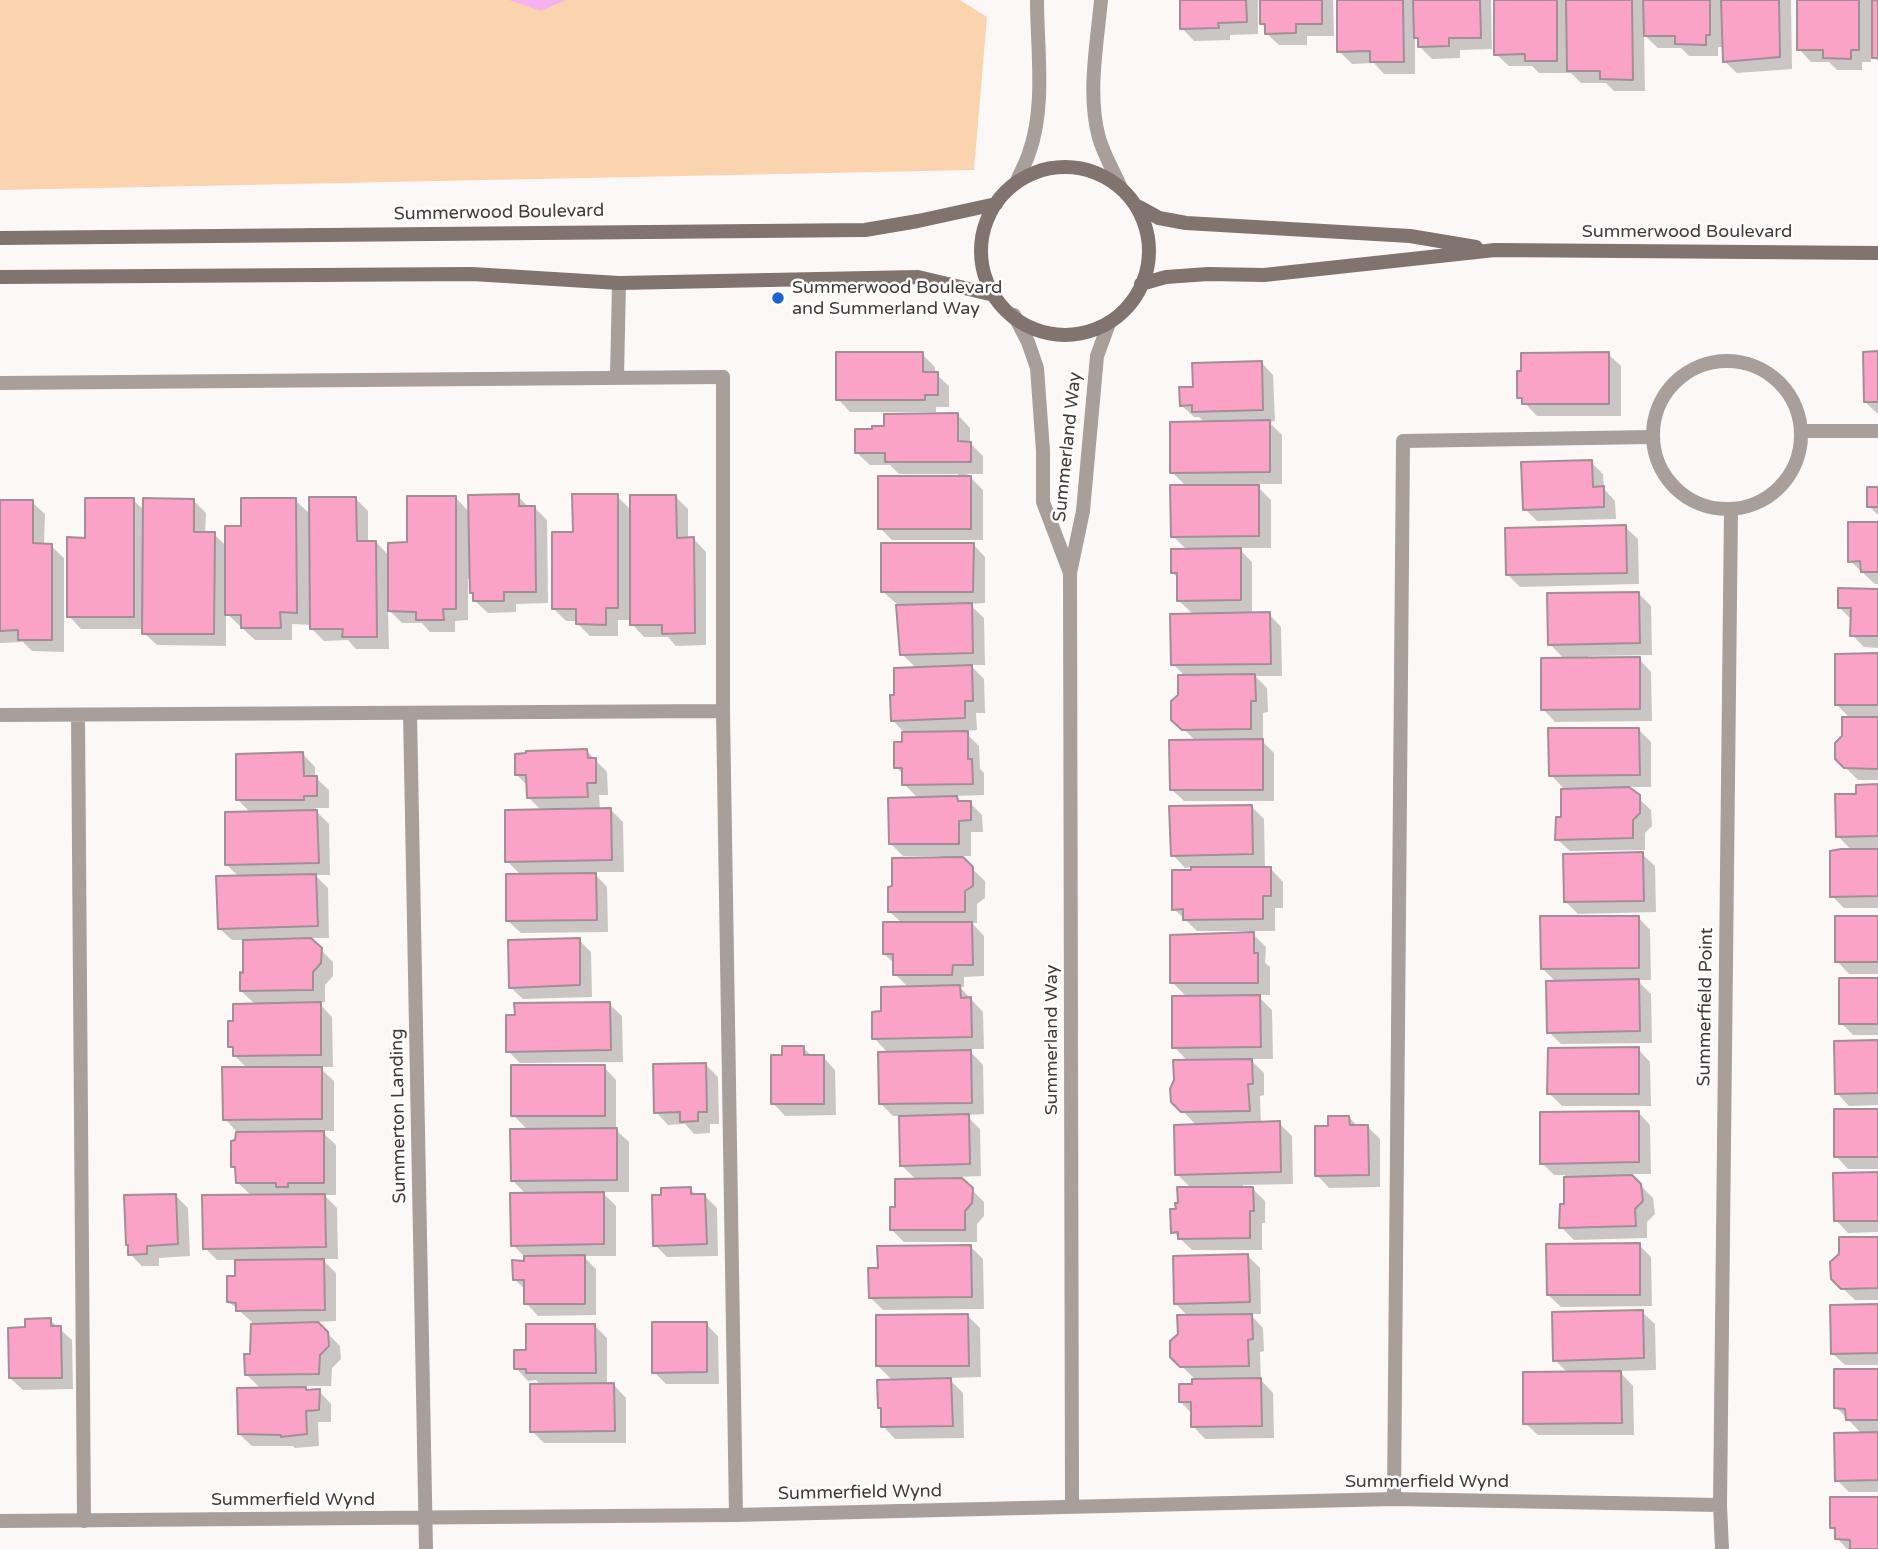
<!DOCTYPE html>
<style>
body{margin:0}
canvas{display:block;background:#fdf8f8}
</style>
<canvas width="1878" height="1549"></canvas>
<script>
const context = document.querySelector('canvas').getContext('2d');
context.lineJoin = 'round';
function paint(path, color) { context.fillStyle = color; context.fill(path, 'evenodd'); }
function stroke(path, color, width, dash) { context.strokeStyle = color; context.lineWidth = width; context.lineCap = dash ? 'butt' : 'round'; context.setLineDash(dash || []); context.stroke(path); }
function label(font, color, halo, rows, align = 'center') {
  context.font = font + ' "Varela Round",sans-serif'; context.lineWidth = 5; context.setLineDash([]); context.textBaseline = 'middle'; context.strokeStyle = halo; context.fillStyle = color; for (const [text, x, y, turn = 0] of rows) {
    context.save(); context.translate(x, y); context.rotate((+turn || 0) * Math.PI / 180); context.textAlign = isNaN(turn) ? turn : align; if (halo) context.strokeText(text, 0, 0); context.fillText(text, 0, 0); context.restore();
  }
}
const green = new Path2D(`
 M0 0H960L987 17 974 170 0 190Z`);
const water = new Path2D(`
 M509 0H566L541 11Z`);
const shadow = new Path2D(`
 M1181 0H1258V34L1230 35V40L1194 41 1182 28Z
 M1262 0H1333L1334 36H1307V45H1279L1266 33 1267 28 1262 24Z
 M1339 0H1491L1492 49 1460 50V58L1432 59 1420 47V42L1415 37V74H1384L1374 63 1352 64 1339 51Z
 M1496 0H1791L1792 69 1737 73 1724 61V47H1718V56H1689L1681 48H1658L1644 35 1645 91H1614L1606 83H1581L1571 73H1539L1532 66H1509L1496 54Z
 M1799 0H1878V61L1871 54V62H1862V70H1837L1829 62H1811L1799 49Z
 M1878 353V414L1865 402Z
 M922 354 935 367V373L949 386V407H936V412H850L838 399Z
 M1608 354 1621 366V416H1537L1519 397Z
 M1261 362 1273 375 1275 421 1269 422 1282 435V484H1255L1271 500V548H1238L1252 562V614H1269L1281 627 1282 676H1255L1267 688 1268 712 1263 713V742L1274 753V801H1184L1171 789 1196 741 1173 719 1185 676 1173 664 1194 615 1178 600V578L1173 573 1187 550 1173 536 1187 487 1172 472 1205 423 1199 417H1194L1181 405 1195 388Z
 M958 415 970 428V443L983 456V474H967L983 490V540H892L880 528 958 477V474H899L890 465H870L857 453 874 431Z
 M1591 462 1603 474 1604 489 1615 501 1616 519 1537 521 1525 509Z
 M1878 489V515L1869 506Z
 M518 496 529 508H535L547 520 548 603 516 604V612L488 613 475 601V596L471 592V579H468V620L455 621V632H430L422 623H402L388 609 389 649H356L348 640 324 641 311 628V625L292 624V640H255L226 613V646L157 645 144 633V629H81L69 616 87 540 133 500 145 511 193 500 206 513 205 534H214L227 547 243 527 295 500 311 515 356 499 368 511V542H376L390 557 409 544 456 498 470 513Z
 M617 496 632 511 676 497 688 509V539H694L706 552V645L676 646 668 637H644L632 624V620H618V636H590L578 624V621H566L554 609 574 534Z
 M0 502H32L45 514 44 545 51 546 64 558V652L32 651 23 642 0 643Z
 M1878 523V584H1875L1850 561Z
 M1625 527 1638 539 1639 584 1520 587 1508 575Z
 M973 544 985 557V603L969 604 984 618 985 665H970L984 679 985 713H976L977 730 964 731 979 746 980 769 984 773V795L955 796 962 803H970L982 815 983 832H971V856H959L985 881V898L977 904V923H972L984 936V976L964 977V987H960L983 1012 984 1049H968L983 1065 984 1114 966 1115 980 1129 981 1176 959 1177 984 1202V1216L977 1224V1242H904L892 1230 896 1209 917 1180 902 1166 901 1116H893L881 1104 889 1054 874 1038 883 1013 909 988 895 974V964L884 954 902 923 890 912 940 859V856H903L891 844 918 798 904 784V775L896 767 904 744 903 731 892 720 896 697 917 669 902 654 897 604 882 591Z
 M1878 591V648L1864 647 1852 635V620L1839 607Z
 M1639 594 1651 606 1652 655 1588 656V660L1639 659 1651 672 1652 721 1555 722 1543 709 1565 660 1550 644Z
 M1878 655V780H1858L1837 759 1851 719 1837 705Z
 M1638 729 1651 742V787H1626L1651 810 1652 826 1645 833V850L1570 851 1557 839 1563 819 1566 791 1551 775Z
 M587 751 607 772 608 795H599L600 810H611L623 822 624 872H593L607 887 608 932 521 933 508 921 521 875 507 861 542 811 528 797V786L517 775Z
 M303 754 315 767V777L329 790V808H316V811L329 824 330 875H315L328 888 329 938H309L333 962V976L325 985V1002H318L332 1017 333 1067H319L334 1081V1131H321L336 1145V1195H324L337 1208 338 1259H322L336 1273V1321L316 1322 340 1346 341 1359 332 1368 331 1386H302L308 1391H319L331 1404V1422H318L319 1446 295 1448 293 1446H252L239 1434 261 1389 246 1374 252 1356V1322L228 1301 237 1278V1260H217L205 1248 252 1196 237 1182V1171L232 1166 237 1132 225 1119 248 1069 235 1056V1051L230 1046 235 1023 256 1005 241 991 245 975V940H232L219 928 240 878 227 865 251 813 238 800Z
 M1878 786V908H1844L1832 896 1853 852 1838 836Z
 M1251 806 1264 819 1265 869H1271L1283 882V908H1275V931H1197L1174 909 1193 867 1185 868 1173 855Z
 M1642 854 1655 866 1656 912 1578 914 1565 901Z
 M1638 917 1650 930 1651 980H1637L1651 994 1652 1043 1561 1044 1549 1032 1557 983 1542 968Z
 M1878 918V974H1849L1837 961Z
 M1251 932 1266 947 1265 963 1270 967V995H1257L1272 1010 1273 1059H1250L1264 1073V1095L1260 1096 1261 1124 1279 1123 1292 1136 1293 1184 1243 1185V1188H1252L1265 1201V1223H1262V1250H1192L1173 1232 1179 1189H1192L1177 1174 1197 1126 1173 1101 1189 1062 1174 1047 1188 998 1172 982 1251 934Z
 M579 940 591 952 592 997 523 999 510 987Z
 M1878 979V1035H1853L1841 1023Z
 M609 1004 622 1016 623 1062 520 1063 508 1051Z
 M1878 1042V1105L1849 1106 1837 1093Z
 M803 1047 812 1057H823L835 1070 836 1115 785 1116 773 1103 784 1057Z
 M1638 1049 1650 1062 1651 1106H1562L1549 1093Z
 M706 1065 718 1077 719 1124H710V1133L694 1134 685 1124 668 1125 656 1112Z
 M604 1067 616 1080V1130L629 1142V1192H602L616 1206V1256H583L596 1269V1315L538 1316 526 1303V1290L514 1279 526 1263V1258L513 1245 527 1195 512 1180 528 1130 513 1115Z
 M1878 1111V1169H1848L1836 1156Z
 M1638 1112 1650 1125 1651 1174H1629L1653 1198 1655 1214 1647 1222V1238L1574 1240 1561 1227 1565 1206V1175H1554L1542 1163Z
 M1349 1117 1358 1127 1367 1126 1380 1139V1187L1329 1188 1317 1175 1330 1128Z
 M1878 1174V1232L1848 1233 1836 1220Z
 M690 1189 697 1196H705L717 1208 718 1256 667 1257 655 1245Z
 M176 1196 188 1208 190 1256 159 1258V1266H142L130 1254 127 1245Z
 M1878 1238V1300H1855L1832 1278Z
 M1639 1245 1651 1257 1652 1306 1561 1307 1548 1295Z
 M970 1246 983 1259 984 1309 883 1310 870 1297Z
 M1248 1256 1260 1268 1261 1314H1250L1263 1328 1264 1351 1260 1352 1261 1380 1273 1393 1274 1438 1205 1439 1193 1426 1192 1414 1181 1402 1194 1385V1378L1172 1357 1189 1317 1176 1304Z
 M1878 1306V1365H1845L1832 1353Z
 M1642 1312 1655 1324 1656 1370 1619 1371 1633 1386 1634 1435H1538L1525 1423 1569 1374 1555 1360Z
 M968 1316 980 1328 981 1377 948 1378 963 1393 964 1438 895 1439 883 1426V1410L879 1407 893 1381 878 1366Z
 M50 1320 72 1340 73 1389 23 1390 10 1378 27 1329Z
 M706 1324 718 1336 719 1384H666L654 1372Z
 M594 1325 607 1338V1385H614L626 1398V1443H544L532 1431 541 1386 536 1380 528 1381 516 1368 528 1352Z
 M1878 1370V1492H1849L1837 1480 1862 1434 1836 1407Z
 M1878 1498V1549H1847L1837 1538V1532L1832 1528Z`);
const building = new Path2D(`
 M1180 0H1246L1247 22 1218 23 1219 28 1180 29Z
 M1260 0H1322V24H1296V33L1265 34V24H1260Z
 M1337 0H1403L1404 62H1370V51L1337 52Z
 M1413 0H1480L1481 38H1449V46L1418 47V38H1414Z
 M1494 0H1557V61H1525V54L1494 55Z
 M1566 0H1632L1633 80 1600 79V71H1567Z
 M1643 0H1710V35H1706V45L1675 44V36H1644Z
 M1721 0H1779L1780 57 1723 62Z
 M1797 0H1859V50H1851V59L1823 58V50H1797Z
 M1872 0H1878V58H1872Z
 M1878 351V402H1864L1863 352Z
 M836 352H923V372H938V395H925V400H836Z
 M1609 352V404H1522V398H1517V371H1521V353Z
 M1262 361 1263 410 1192 412V405L1180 406 1179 387H1193L1192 363Z
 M958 413V441L971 442V462H885V453H855V429H872V426H884V414Z
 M1270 420V472L1170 473V422Z
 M1592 460 1593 487 1604 486V507L1523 510 1521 462Z
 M878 476H971V529H878Z
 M1170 485H1259V536L1171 537Z
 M1867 487H1878V507H1867Z
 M519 494V506H535L536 592H504V601H473V593H470L468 495Z
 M572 494H618V608H606V625L576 624V609H552V532H573Z
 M630 495H676L677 538 694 537 695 633 662 634V625H630Z
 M407 496H456V609H443L444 620H416V612L388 611V543L407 542Z
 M309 497H356L357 541H376L377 637H342L343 629H310Z
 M85 498H134V617H67V537L85 538Z
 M143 498 194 499V532H215L214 634H142Z
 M241 498H296L297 613 280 612 281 628H241V615H225V526H241Z
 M0 500H33V543L52 544V640H18V630L0 631Z
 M1848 522H1878V572H1861L1860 561 1848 562Z
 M1626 525 1627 573 1506 575 1505 528Z
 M881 543H974L973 592H881Z
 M1241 548V600L1177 601V573H1171V549Z
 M1838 588 1878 589V636H1850L1851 608H1838Z
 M1639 592 1640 643 1548 645 1547 593Z
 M972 603 973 653 900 655 896 605Z
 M1270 612 1271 664 1171 665 1170 614Z
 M1878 653V705H1835V654Z
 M1640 657V709L1541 710V658Z
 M972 665 973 701H965V718L891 721 890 695H894V668Z
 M1255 674 1256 701H1251V729L1182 730 1171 720V701L1178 695V675Z
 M1842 717H1878V769L1844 768 1835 759V743L1842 736Z
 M1548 728H1639L1640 775 1549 776Z
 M968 731V759H972L973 784 902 785V768H894V742H902V732Z
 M1263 739V790H1170L1169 740Z
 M587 749 588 758H596V783H587L588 797 527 798 526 775H515V754L526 753V751Z
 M303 752 304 776H317V796H304V800H236V754Z
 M1878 784V836L1836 837 1835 794H1856V785Z
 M1629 787 1640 795V813L1633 820V838L1555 840 1556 817H1561V789Z
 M957 796 958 801H971V820L959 821V844H889L888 798Z
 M1252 805 1253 854 1171 856 1169 806Z
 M611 808 612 860 505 862V810Z
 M317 810 319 863 225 865V812Z
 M1841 849H1878V896L1830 897V851Z
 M1643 852 1644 901 1564 902 1563 854Z
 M963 857 973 867V886L965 891V912H888V887L892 886V858Z
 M1191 867H1271V896H1263V919L1183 920V909L1172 910V870H1191Z
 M596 873 597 920 506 921V874Z
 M316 874 318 926 218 929 216 876Z
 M1540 916H1639V968L1541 969Z
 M1835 916H1878V962H1835Z
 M883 922H972L973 965H953L952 975H893V954H883Z
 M1254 932V953H1258V983H1170V935Z
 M311 938 322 948 321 963 313 972V990L240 991V972L243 973V940Z
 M580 938V985L509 988 508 940Z
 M1839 978H1878V1024H1839Z
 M1639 979 1640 1031 1547 1033 1546 981Z
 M960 985 961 998 971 997 972 1037 872 1039V1012L881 1011V987Z
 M1260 995 1261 1047 1172 1048V996Z
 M321 1002V1055L233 1056V1047H228V1021H233V1004Z
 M610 1002 611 1050 506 1052V1015H515L514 1003Z
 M1878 1040V1093L1835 1094 1834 1041Z
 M782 1046H804V1055H824V1104H771V1055H782Z
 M1639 1047V1094H1547L1548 1048Z
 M971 1050 972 1103 879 1104 878 1052Z
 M1252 1059 1253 1084H1248L1250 1111 1181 1112 1171 1102 1170 1089 1174 1080 1173 1060Z
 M706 1063 707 1112H698V1121L680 1122V1112L654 1113 653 1064Z
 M511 1065H605V1116H511Z
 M222 1067H322V1119L223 1120Z
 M1834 1109H1878V1157H1834Z
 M1639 1111V1162L1540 1164V1112Z
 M969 1114 970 1164 900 1166 899 1116Z
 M1328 1116H1349L1350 1125H1368L1369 1175 1315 1176V1126H1328Z
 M1280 1121 1281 1172 1175 1175 1174 1125Z
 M617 1128V1180L511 1181 510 1129Z
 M324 1131V1183H288V1187H276V1183H236L235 1167H231V1141L235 1140 236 1132Z
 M1878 1172V1221H1834L1833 1173Z
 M1632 1175 1641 1184 1643 1201 1635 1209 1636 1226 1559 1228 1560 1204H1564V1177Z
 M962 1178 973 1188 972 1203 965 1211V1230H890V1207H895V1179Z
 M691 1187V1194H705L707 1244 653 1246 652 1195H661V1188Z
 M1177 1187H1253L1254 1211H1250V1238L1178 1239V1232L1171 1233 1170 1209H1176L1175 1203H1178Z
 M604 1192V1244L511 1246 510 1193Z
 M176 1194 178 1244 147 1246V1254L128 1255V1245H126L124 1195Z
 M325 1194 326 1247 203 1249 202 1195Z
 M1839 1237H1878V1288L1841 1289 1831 1279 1830 1262 1839 1254Z
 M1640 1243V1295H1547L1546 1244Z
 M971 1245 972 1297 869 1298 868 1268H878L877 1246Z
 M1248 1254 1250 1302 1174 1304 1173 1256Z
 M585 1255V1304H524V1280H513L512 1260 524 1261V1256Z
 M324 1259 325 1310 236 1311V1303L227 1302V1276H235V1260Z
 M1878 1304V1353L1831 1354 1830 1305Z
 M1643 1310 1644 1358 1553 1361 1552 1312Z
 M968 1314 969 1366H876V1315Z
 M1252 1314 1253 1339 1248 1340 1249 1366 1180 1367 1170 1357V1341L1178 1334 1177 1315Z
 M51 1318V1326H61L62 1378H9L8 1328 25 1327V1319Z
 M318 1322 328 1332 329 1346 320 1355 319 1374 245 1375 244 1354H250L251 1324Z
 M652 1322H707V1372L652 1373Z
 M526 1324H595L596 1373H526V1369H514V1350H526Z
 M1834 1369H1878V1420H1846L1845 1409 1834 1408Z
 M1621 1371 1622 1423 1523 1424V1372Z
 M951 1378 953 1426 881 1427V1408H878L877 1380Z
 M1261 1378 1262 1426 1191 1427V1402H1179V1384H1192V1379Z
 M614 1383 615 1431 530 1432V1384Z
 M306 1387V1390L320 1389 319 1410 306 1411 307 1434 281 1437V1435L238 1434 237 1388Z
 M1878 1432V1480L1835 1481 1834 1433Z
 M1830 1497H1878V1549H1850V1540L1835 1539V1528H1830Z`);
const lane = new Path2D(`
 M723 377V711L736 1515
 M1802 431H1878
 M0 715 723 711
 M78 715 84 1521
 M1394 1499 1403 441 1652 437`);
const street = new Path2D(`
 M1101 0C1097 45 1087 94 1099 138 1104 155 1114 172 1121 188
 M1016 183C1020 173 1026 163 1029 153 1046 106 1037 49 1037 0
 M1014 315 1028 342 1037 368 1043 451V502L1070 573 1083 511 1097 356 1108 326
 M1653 435a74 74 0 1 1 148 0a74 74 0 1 1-148 0Z
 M617 377 619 283
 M0 383 723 377
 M1070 573 1072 1506
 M410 713 426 1549
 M0 1521 736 1515 1394 1499 1720 1505
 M1722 1549 1720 1505 1731 509`);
const secondary = new Path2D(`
 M981 251a84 84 0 1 1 168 0a84 84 0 1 1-168 0Z
 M1139 207 1159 218 1186 223 1410 236 1476 247
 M0 238 865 230 918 221 996 204
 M0 277 472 274 619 283 918 277 994 295
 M1141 284 1166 277 1208 274 1264 275 1495 250 1878 253`);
const markers = [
 [778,298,7,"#1c65d0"]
];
const streetNames = [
 ["Summerwood Boulevard",499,213,-1],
 ["Summerwood Boulevard",1687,232],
 ["Summerland Way",1068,447,-84],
 ["Summerfield Point",1706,1007,-89],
 ["Summerland Way",1052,1040,-90],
 ["Summerton Landing",399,1116,-91],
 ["Summerfield Wynd",1427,1482],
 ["Summerfield Wynd",860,1493,-1],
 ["Summerfield Wynd",293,1500]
];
const poiNames = [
 ["Summerwood Boulevard",792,288],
 ["and Summerland Way",792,309]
];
paint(green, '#fad4ae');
paint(water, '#f6b2ee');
paint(shadow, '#0003');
paint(building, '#faa3c6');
stroke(building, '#a38e96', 2);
stroke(lane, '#a89f9b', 14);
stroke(street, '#a89f9b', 14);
stroke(secondary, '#81736e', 14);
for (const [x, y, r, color] of markers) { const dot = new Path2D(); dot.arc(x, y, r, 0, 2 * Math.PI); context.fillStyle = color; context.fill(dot); stroke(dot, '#fff', 2.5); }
label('18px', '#433939', '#fff', streetNames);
label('18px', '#433939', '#fff', poiNames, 'left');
</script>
